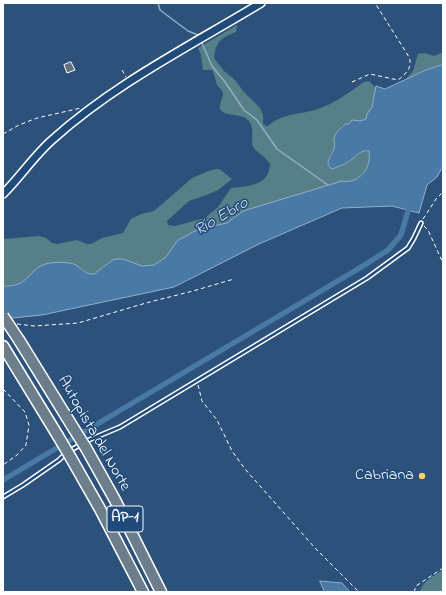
<!DOCTYPE html>
<meta charset="utf-8">
<style>
body{margin:0}
#map{position:relative;width:446px;height:595px;overflow:hidden;background:#2c527b;font-family:"Indie Flower",sans-serif}
canvas{display:block}
.frame{position:absolute;inset:0;border:4px solid #fff;pointer-events:none}
</style>
<div id="map">
<canvas width="446" height="595"></canvas>
<div class="frame"></div>
</div>
<script>
const context = document.querySelector('canvas').getContext('2d');
context.lineJoin = 'round';
function paint(path, color) { context.fillStyle = color; context.fill(path, 'evenodd'); }
function stroke(path, color, width, dash) { context.strokeStyle = color; context.lineWidth = width; context.lineCap = dash ? 'butt' : 'round'; context.setLineDash(dash || []); context.stroke(path); }
function label(font, color, halo, rows, align = 'center') {
  context.font = font + ' "Indie Flower",sans-serif'; context.lineWidth = 3; context.setLineDash([]); context.textBaseline = 'middle'; context.strokeStyle = halo; context.fillStyle = color; for (const [text, x, y, turn = 0] of rows) {
    context.save(); context.translate(x, y); context.rotate((+turn || 0) * Math.PI / 180); context.textAlign = isNaN(turn) ? turn : align; if (halo) context.strokeText(text, 0, 0); context.fillText(text, 0, 0); context.restore();
  }
}
const green = new Path2D(`
 M237 25 236 32C221 38 216 41 214 58L224 71 235 80 244 92 260 108 263 115V123L266 126H268C283 113 297 115 315 110 334 104 348 93 364 82L369 81 376 88 372 107 367 114 366 119 342 126 340 129 337 132 334 150 330 156 328 164 332 169C338 167 343 165 348 162 355 158 360 150 369 151 372 168 359 184 342 181L237 215 227 223 193 232 177 241 166 257 154 265 146 266 138 265 127 260 111 261 94 274 90 275 74 264 50 263 36 269 28 277 19 284 3 286V239L39 236 46 238 52 243 57 244 77 240 87 244H91L102 238 123 233 131 219 141 214 154 211 191 179C196 176 213 168 219 169 223 171 228 176 232 179L218 190 209 194 189 201 167 221 168 225 175 226 205 218 218 207 231 188C249 186 269 186 270 164 266 157 255 151 253 147 250 139 256 129 248 120 240 112 226 118 220 109 219 103 223 98 223 93 222 89 219 88 217 85 215 80 215 75 212 70H203L201 55 198 48Z
 M443 52V65L423 71 406 79 413 71 418 54 425 53 434 56Z
 M443 570V592H420C422 581 435 575 443 570Z`);
const water = new Path2D(`
 M443 65V166L437 177 427 185 419 213 392 206 342 208 259 244 174 287 42 315 3 319V286C8 286 13 286 18 284 31 279 34 264 51 263 58 262 70 262 76 265 82 269 86 275 94 274L114 259H123L142 266 154 265 166 257 177 241 193 232 199 229 227 223 243 211 342 181C359 184 372 168 369 151 360 149 355 158 348 162 343 165 337 167 332 169 323 163 332 156 334 149 335 146 334 143 334 139 335 133 340 128 346 124H349L352 120 360 121 366 119 367 114 372 107 376 86 385 89 426 70Z
 M320 581 342 583 350 592H325Z`);
const stream = new Path2D(`
 M158 3 160 10 188 31 198 35 199 37
 M201 41 212 66 225 82 244 110 257 120 277 149 328 185`);
const canal = new Path2D(`
 M3 480 363 266 388 250 401 235 410 204`);
const building = new Path2D(`
 M71 62 75 70 67 73 64 65Z`);
const path = new Path2D(`
 M122 70 126 77
 M352 82 370 74 398 80C406 74 413 67 409 57L375 3
 M3 134 19 125 37 118 81 108
 M423 219 436 199 443 192
 M424 226 428 230 443 263
 M17 324 34 326 78 323 146 303 193 291 234 279
 M198 385 202 401 217 420 232 451 245 469 315 548 359 592
 M3 389 25 412 29 425 26 445 17 455 3 465
 M414 592 416 586 443 568`);
const service = new Path2D(`
 M84 442 120 427 367 278 408 248 414 238 421 223
 M69 451 80 445
 M3 497 23 485 59 460 65 454`);
const tertiary = new Path2D(`
 M3 194C20 177 34 156 52 140 114 84 190 46 261 3`);
const motorway = new Path2D(`
 M19 340 74 429
 M3 346 58 436
 M86 448 115 500 161 592
 M71 458 100 509 143 592`);
const motorwayBridge = new Path2D(`
 M3 316 19 340
 M74 429 86 448
 M58 436 71 458`);
const markers = [
 [422,476,4,"#ffd166"]
];
const shields = [
 [125,519,36]
];
const shieldNames = [
 ["AP-1",125,519]
];
const streetNames = [
 ["Autopista del Norte",93,434,60]
];
const poiNames = [
 ["Cabriana",414,476]
];
const waterNames = [
 ["Río Ebro",222,218,-31]
];
paint(green, '#567f87');
paint(water, '#497aa6');
stroke(water, '#92afca', 1);
stroke(stream, '#92afca', 1.5);
stroke(canal, '#497aa6', 5.5);
paint(building, '#617181');
stroke(building, '#fff', 1);
stroke(service, '#fff', 5.5);
stroke(tertiary, '#fff', 10);
stroke(motorway, '#fff', 13);
stroke(path, '#fff', 1, [4, 3]);
stroke(service, '#1f4a7a', 2.5);
stroke(tertiary, '#1f4a7a', 7);
stroke(motorway, '#6c7d8b', 10);
stroke(motorwayBridge, '#fff', 13, []);
stroke(motorwayBridge, '#6c7d8b', 10);
for (const [x, y, r, color] of markers) { const dot = new Path2D(); dot.arc(x, y, r, 0, 2 * Math.PI); context.fillStyle = color; context.fill(dot); stroke(dot, '#1f4a7a', 1.5); }
for (const [x, y, w] of shields) { const box = new Path2D(); box.roundRect(x - w / 2, y - 13, w, 26, 3); context.fillStyle = '#1f4a7a'; context.fill(box); stroke(box, '#fff', 1); }
label('bold 15px', '#fff', null, shieldNames);
label('16px', '#fff', '#1f4a7a', streetNames);
label('16px', '#fff', '#1f4a7a', poiNames, 'right');
label('italic 17px', '#d2dee9', '#1f4a7a', waterNames);
</script>
